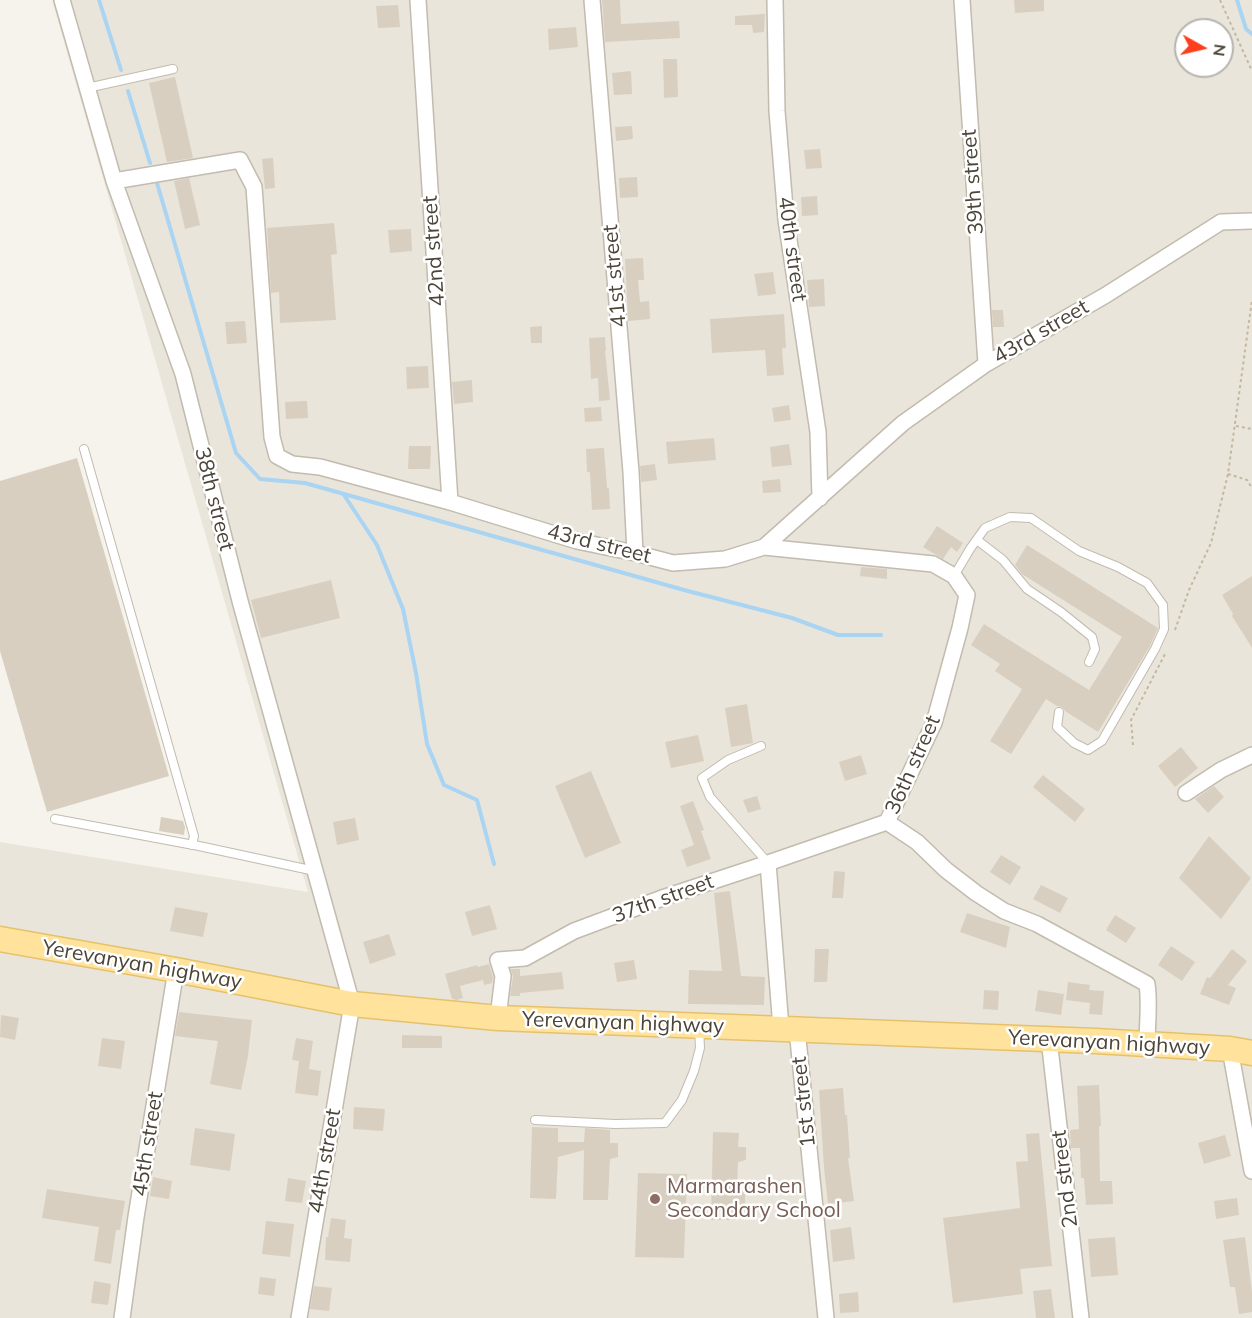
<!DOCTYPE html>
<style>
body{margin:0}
#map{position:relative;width:1252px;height:1318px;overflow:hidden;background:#f6f3ec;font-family:Mulish,sans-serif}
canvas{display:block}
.north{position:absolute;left:1174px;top:18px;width:60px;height:60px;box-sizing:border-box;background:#fff;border:2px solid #b7b4b0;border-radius:50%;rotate:98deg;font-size:16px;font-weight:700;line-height:24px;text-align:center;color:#4b4439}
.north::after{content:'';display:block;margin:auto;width:21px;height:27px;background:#fc3f1d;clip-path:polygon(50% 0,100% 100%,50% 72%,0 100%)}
</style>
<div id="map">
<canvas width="1252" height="1318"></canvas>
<div class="north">N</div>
</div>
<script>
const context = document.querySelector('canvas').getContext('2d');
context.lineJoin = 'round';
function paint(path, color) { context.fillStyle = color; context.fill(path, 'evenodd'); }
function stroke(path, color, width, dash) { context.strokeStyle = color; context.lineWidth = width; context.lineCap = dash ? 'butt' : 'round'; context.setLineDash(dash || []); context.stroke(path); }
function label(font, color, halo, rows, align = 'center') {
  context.font = font + ' Mulish,sans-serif'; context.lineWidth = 5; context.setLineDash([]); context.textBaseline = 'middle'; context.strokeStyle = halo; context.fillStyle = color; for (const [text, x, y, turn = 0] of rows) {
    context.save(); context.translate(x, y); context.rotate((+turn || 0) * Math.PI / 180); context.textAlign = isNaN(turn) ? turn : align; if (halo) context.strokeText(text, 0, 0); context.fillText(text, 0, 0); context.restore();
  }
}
const residential = new Path2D(`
 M52 0H1252V1318H0V842L308 892ZM1186 30H1222V66H1186Z`);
const stream = new Path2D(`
 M99 0 121 70
 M1237 0 1246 29 1252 34
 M128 91 150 163
 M157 183 236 453 260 479 305 483 684 590 792 618 838 635H881
 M344 495 377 545 403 609 416 673 427 744 444 785 477 800 494 864`);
const building = new Path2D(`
 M602 0H620L621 24 679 21 680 38 605 42Z
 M1014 0H1044V11L1015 13Z
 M398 5 400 27 378 28 376 6Z
 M763 14H765L764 32 753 33 752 25H735V16Z
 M576 27 578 47 549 50 548 29Z
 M663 59H677L678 97 664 98Z
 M631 71 632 94 614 95 612 73Z
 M175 77 193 158 167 162 149 83Z
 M632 126 633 139 616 141 615 127Z
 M820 149 822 168 806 169 804 150Z
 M273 158 275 188 265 189 262 159Z
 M637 177 638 197 620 198 619 178Z
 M189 178 200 225 185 229 174 181Z
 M817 196 818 215 802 216 801 197Z
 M334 223 337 254 331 255 336 320 280 323 279 292 271 293 267 228Z
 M411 229 412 251 390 253 388 230Z
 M643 258 644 280H638L640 302 649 301 650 319 628 321 625 259Z
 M773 272 776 294 758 296 754 274Z
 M824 279 825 306 809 307 807 280Z
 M992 310H1003L1004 327H993Z
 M784 314 786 348H782L784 375 767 376 765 350 712 353 710 319Z
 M245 321 247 343 227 344 225 322Z
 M542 326V343H531L530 327Z
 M605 337 606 351H605L610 400 599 401 598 378 591 379 589 338Z
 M428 366 429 388 407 389 406 367Z
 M472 380 473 402 454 404 452 382Z
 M307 401 308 418 286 419 285 402Z
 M789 405 791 420 774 422 772 408Z
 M601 407 602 421 585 422 584 408Z
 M714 438 716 460 668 464 666 442Z
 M789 444 792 465 772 467 770 447Z
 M409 446H431L430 469H408Z
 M604 448 607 488H609L610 509 592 510 590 472H587L586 449Z
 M77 458 169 776 47 812 0 651V481Z
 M655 464 657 480 641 482 640 466Z
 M780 479 781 492 763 493 762 481Z
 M937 526 963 543 957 552 951 547 943 559 923 547Z
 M1027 545 1158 628 1150 646 1098 732 1065 711 1062 707 1057 706 1046 699 1011 754 990 741 1022 689 995 671 1000 664 971 645 984 624 1089 690 1122 637 1022 574 1015 565Z
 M861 567 887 569V579L860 576Z
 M1252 576V648L1232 616 1233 614 1222 595Z
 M331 580 340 618 261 638 251 600Z
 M747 704 753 743 731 747 725 708Z
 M698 735 704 761 671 768 665 742Z
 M1181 747 1198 768 1175 787 1158 766Z
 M861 755 867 774 845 781 839 762Z
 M591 771 621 843 585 858 555 786Z
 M1043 775 1085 809 1075 822 1033 787Z
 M1214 786 1224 797 1208 813 1195 799Z
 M757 796 761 809 748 813 743 800Z
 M693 801 704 830 701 831 711 859 687 867 681 850 694 845 680 806Z
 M161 817 183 821 185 827 184 835 159 831Z
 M355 818 359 840 337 845 333 822Z
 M1209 836 1251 878 1221 919 1179 878Z
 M1001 855 1021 867 1010 885 990 872Z
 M834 871 845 872 843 898H832Z
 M1041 885 1068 898 1060 913 1033 899Z
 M730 891 741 976 765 977 764 1005 688 1004 689 970 722 971 714 893Z
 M490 905 497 929 472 936 465 912Z
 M175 907 208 913 203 937 170 931Z
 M967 913 1010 927 1006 948 960 932Z
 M1115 915 1136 928 1126 943 1106 930Z
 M389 934 396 955 370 964 363 942Z
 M1171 946 1195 962 1182 981 1158 965Z
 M815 949H829L827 982H814Z
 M1232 949 1247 961 1228 985 1236 988 1229 1005 1200 994 1207 977 1210 978Z
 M634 960 637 979 617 982 614 963Z
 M489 964 493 977 492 983 484 985 483 980 460 986 463 998 457 1000 452 999 445 974 477 965 478 967Z
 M511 969H520V976L562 972 564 989 520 993V996H510L513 977Z
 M1068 982 1090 985 1089 990 1104 991 1102 1015 1089 1014 1090 1003 1066 1000Z
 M984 990 999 991 998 1010 983 1009Z
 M1038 990 1064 994 1061 1015 1035 1011Z
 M179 1012 252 1020 248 1056 241 1090 210 1084 218 1041 175 1036Z
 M1 1015 19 1018 15 1040 0 1037Z
 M402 1035 442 1036V1048H402Z
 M102 1038 125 1041 121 1069 98 1066Z
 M296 1038 313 1041 309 1069 321 1071 318 1096 295 1093 299 1061 292 1060Z
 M1099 1085 1101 1126H1099L1100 1181H1112L1113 1204 1086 1205 1084 1178H1081L1080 1148H1071L1070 1130 1079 1129 1077 1086Z
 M843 1088 845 1115H847L850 1158H848L854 1201 828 1204 824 1168 819 1090Z
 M354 1107 385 1109 383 1131 353 1129Z
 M532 1127 558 1128V1142H584L585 1128 610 1130V1143H618V1157L610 1159 608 1200H583L584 1150 558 1157 556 1199 530 1198Z
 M195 1128 235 1134 230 1171 190 1165Z
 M713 1132 739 1133 738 1147H746V1160L738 1162 737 1189 745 1192V1206L736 1205V1220H711Z
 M1039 1133 1052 1266 1020 1269 1023 1294 953 1303 943 1218 1020 1208 1016 1162 1028 1161 1026 1134Z
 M1225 1135 1231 1156 1204 1164 1198 1143Z
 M638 1173 687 1174 684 1258 635 1257Z
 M153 1177 172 1181 169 1199 150 1196Z
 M288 1178 306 1181 302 1203 285 1201Z
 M47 1189 125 1201 120 1230H116L111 1264 94 1261 99 1227 42 1218Z
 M1237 1198 1239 1215 1216 1219 1214 1201Z
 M331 1218 346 1220 344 1238 352 1239 350 1262 325 1260 326 1237H328Z
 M266 1221 294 1224 290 1257 262 1254Z
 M851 1227 855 1259 833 1262 830 1230Z
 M1115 1237 1118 1275 1091 1277 1088 1239Z
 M1245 1237 1252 1292V1312L1239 1314 1235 1287H1230L1223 1240Z
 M260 1277 276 1279 274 1296 258 1294Z
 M94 1281 111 1284 108 1305 91 1303Z
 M314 1286 332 1288 329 1311 310 1309Z
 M1051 1289 1055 1318H1036L1033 1291Z
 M858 1292 859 1312 840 1313 839 1294Z`);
const path = new Path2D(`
 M1220 0 1252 71
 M1236 426 1252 429
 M1228 474 1247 480 1252 488
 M1175 630 1189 590 1211 543 1228 474 1252 300
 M1133 745 1131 720 1165 654`);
const lane = new Path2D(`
 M87 88 173 69
 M84 449 194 836 192 845
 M977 540 1003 560 1027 589 1061 612 1092 637 1095 649 1089 662
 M954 576 970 549 985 528 1010 517 1031 518 1079 551 1118 567 1147 583 1163 605 1164 629 1155 649 1102 741 1088 750 1074 743 1057 727 1059 712
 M761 746 728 760 702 778 710 797 768 863
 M55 819 199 846 315 871
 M535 1120 615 1124 665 1123 682 1100 694 1071 700 1048 699 1028`);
const street = new Path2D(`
 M62 0 114 181 183 374 240 601 352 1004 299 1318
 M418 0 450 502
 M592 0 631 472 635 553
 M775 0 777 111 786 220 818 432 820 498
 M962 0 986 364
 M114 181 240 160 254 187 272 437 277 456 292 464 320 467 450 502 577 541 635 553 673 563 725 559 764 547 903 423 986 364 1106 295 1221 222 1252 221
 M764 547 933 564 954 576 967 595 960 628 934 723 887 822
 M1186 793 1221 770 1252 755
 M887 822 917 842 946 870 976 893 1004 911 1037 924 1147 984C1150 1004 1147 1024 1147 1044
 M768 863 781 1028
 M498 1018 503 976 498 960 525 958 574 931 665 897 768 863 887 822
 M797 1029 826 1318
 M1049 1039 1081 1318
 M1230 1049 1252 1171
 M122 1318 136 1217 176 970`);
const primary = new Path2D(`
 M0 939 176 970 352 1004 498 1018 1096 1041 1230 1049 1252 1053`);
const markers = [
 [655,1199,6,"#8d6e63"]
];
const streetNames = [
 ["39th street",973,182,-94],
 ["40th street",792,249,82],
 ["42nd street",434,251,-94],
 ["41st street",615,276,-95],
 ["43rd street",1041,332,-30],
 ["38th street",214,499,76],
 ["43rd street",599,544,14],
 ["36th street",913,765,-66],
 ["37th street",663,899,-20],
 ["Yerevanyan highway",142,965,10],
 ["Yerevanyan highway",623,1023,2],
 ["Yerevanyan highway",1109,1043,3],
 ["1st street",804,1102,-96],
 ["45th street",148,1144,-81],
 ["44th street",325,1161,-80],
 ["2nd street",1065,1179,-97]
];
const educationNames = [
 ["Marmarashen",667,1187],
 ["Secondary School",667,1211]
];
paint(residential, '#eae5da');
stroke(stream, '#a9d4f2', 4);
paint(building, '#d8cfc1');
stroke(lane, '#c2bbae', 10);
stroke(street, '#c2bbae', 18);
stroke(primary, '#e6c16a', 27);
stroke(path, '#c4b79f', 2, [3, 3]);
stroke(lane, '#fff', 8);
stroke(street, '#fff', 15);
stroke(primary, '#ffe39c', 24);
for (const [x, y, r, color] of markers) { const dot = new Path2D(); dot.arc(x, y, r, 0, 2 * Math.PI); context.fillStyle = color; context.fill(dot); stroke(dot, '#fff', 2); }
label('21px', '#4b4439', '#fff', streetNames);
label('21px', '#785e54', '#fff', educationNames, 'left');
</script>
